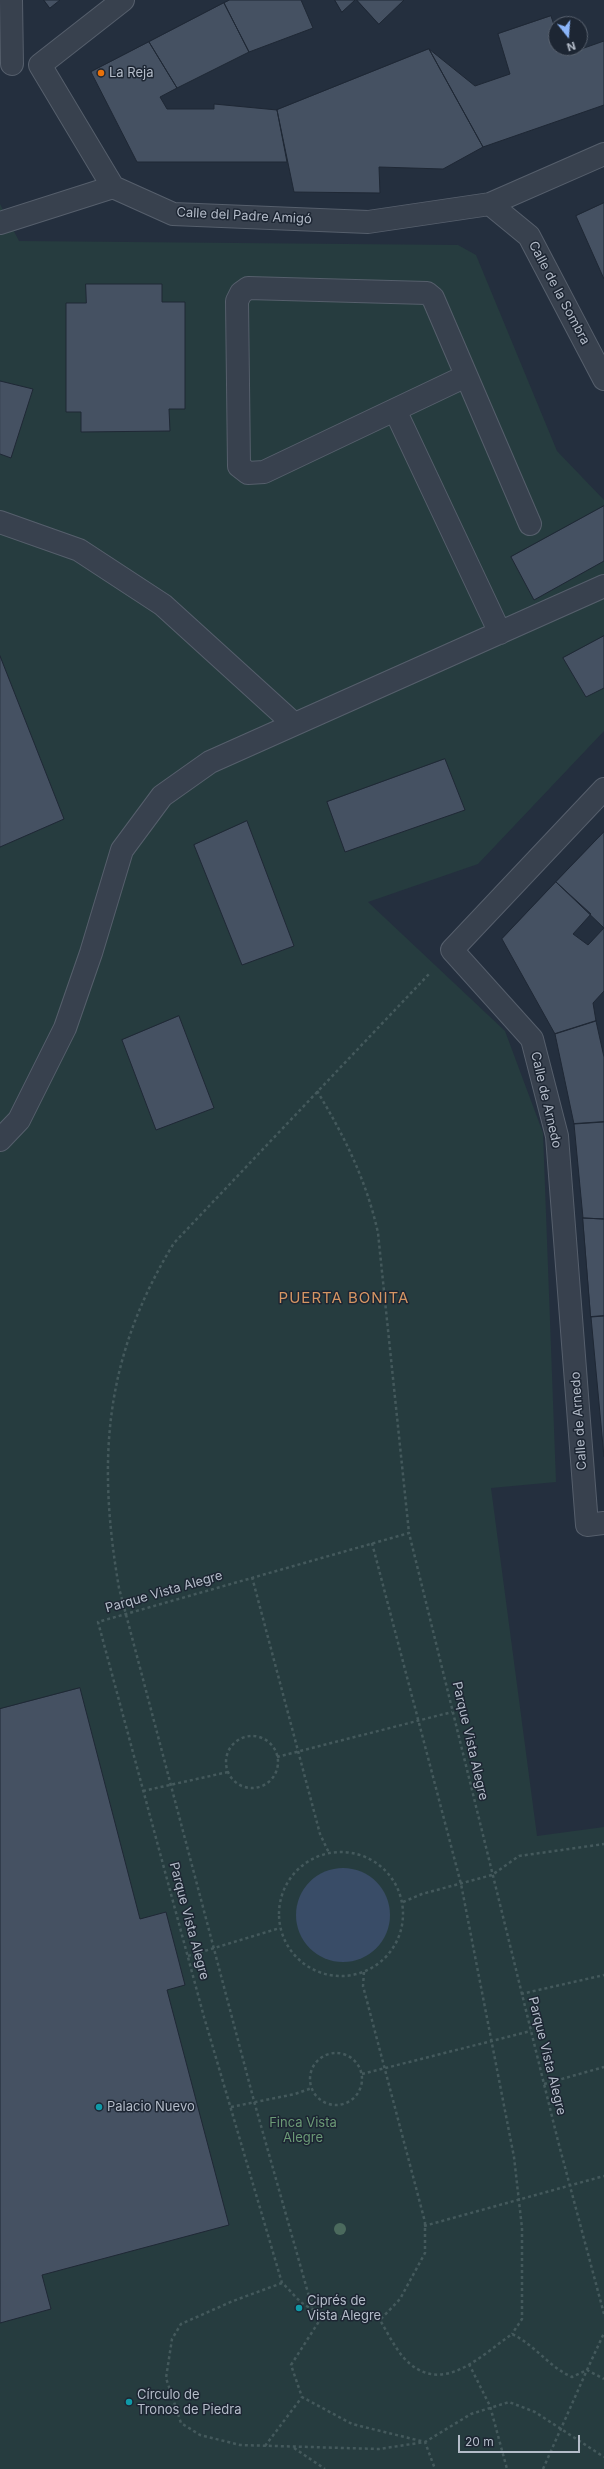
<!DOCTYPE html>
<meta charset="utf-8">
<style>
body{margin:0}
#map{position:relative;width:604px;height:2469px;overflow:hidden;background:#242f3e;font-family:Inter,sans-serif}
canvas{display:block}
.north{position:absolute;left:548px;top:16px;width:40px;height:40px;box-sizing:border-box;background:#1d2633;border:1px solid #59626f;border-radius:50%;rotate:163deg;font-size:11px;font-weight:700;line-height:16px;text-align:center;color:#b4bcc9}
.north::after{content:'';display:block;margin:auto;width:14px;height:18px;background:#8ab4f8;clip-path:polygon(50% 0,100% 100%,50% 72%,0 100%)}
.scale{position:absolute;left:458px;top:2435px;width:122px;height:18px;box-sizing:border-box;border:2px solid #b4bcc9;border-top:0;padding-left:5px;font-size:12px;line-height:14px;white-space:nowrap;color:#b4bcc9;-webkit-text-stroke:3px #1d2633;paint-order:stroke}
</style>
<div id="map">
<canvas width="604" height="2469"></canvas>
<div class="north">N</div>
<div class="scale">20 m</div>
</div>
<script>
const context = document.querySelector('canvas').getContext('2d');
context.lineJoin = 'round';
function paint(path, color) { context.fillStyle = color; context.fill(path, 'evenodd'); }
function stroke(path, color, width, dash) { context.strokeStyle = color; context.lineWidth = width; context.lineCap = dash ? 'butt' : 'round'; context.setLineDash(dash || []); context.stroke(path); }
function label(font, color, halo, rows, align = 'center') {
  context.font = font + ' Inter,sans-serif'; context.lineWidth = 3; context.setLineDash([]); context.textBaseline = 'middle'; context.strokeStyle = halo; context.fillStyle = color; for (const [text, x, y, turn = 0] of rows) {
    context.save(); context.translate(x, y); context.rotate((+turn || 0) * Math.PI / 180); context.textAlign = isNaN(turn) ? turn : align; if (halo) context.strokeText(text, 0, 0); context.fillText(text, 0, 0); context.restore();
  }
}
const green = new Path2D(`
 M0 204 19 241 458 245 476 255 557 451 604 500V731L478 864 368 902 505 1031 543 1133 556 1482 491 1488 537 1836 604 1827V2469H0Z`);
const water = new Path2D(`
 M296 1915a47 47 0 1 1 94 0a47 47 0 1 1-94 0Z`);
const building = new Path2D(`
 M44 0H60L50 8Z
 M230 0H301L313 28 249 52 224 3Z
 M335 0H355L342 12Z
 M357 0H404L379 24Z
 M224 3 249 52 177 88 149 42Z
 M551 16 556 31V48H561L564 55 604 41V105L483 147 429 49 475 86 510 74 498 34Z
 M149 42 177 88 160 97 167 109H214V104L277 110 287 162H137L91 72Z
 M429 49 483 147 443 169 379 167 380 193 294 192 277 110Z
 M604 203V279L576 216Z
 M86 284H162V302H185V409H169L170 431 81 432V412H66V303H86Z
 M0 381 33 389 11 458 0 454Z
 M604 506V561L534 600 511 557Z
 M604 636V688L586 697 563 658Z
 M0 656 64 819 0 847Z
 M445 759 465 810 345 852 327 802Z
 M247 821 294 946 242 965 194 845Z
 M604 832V928L556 882Z
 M556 882 591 914 573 934 588 945 604 928V991L593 1003 596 1021 555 1034 502 939Z
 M179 1016 214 1108 156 1130 122 1040Z
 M596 1021 604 1057V1122L574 1124 555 1034Z
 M604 1122V1219L583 1218 574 1124Z
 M583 1218 604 1219V1316L591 1317Z
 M604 1316V1457L591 1317Z
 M80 1688 140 1919 166 1912 185 1985 167 1990 229 2225 42 2275 51 2309 0 2323V1709Z`);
const path = new Path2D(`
 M317 1091C344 1135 367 1182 378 1233L409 1533
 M372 1543 461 1884 514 2157 522 2228V2319L512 2334
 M252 1577 320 1834 329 1853
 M226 1762a26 26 0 1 1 52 0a26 26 0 1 1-52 0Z
 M277 1757 452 1712
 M143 1791 228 1772
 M279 1914a62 62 0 1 1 124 0a62 62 0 1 1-124 0Z
 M403 1902 422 1894 492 1875 519 1856 604 1844
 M188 1956 280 1928
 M364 1972 363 1986 425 2222V2253L400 2299 380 2320
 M521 1994 604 1975
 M310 2079a26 26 0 1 1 52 0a26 26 0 1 1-52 0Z
 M362 2074 531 2031
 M544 2084 604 2067
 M231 2107 295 2094 312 2088
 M424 2226 604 2176
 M282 2283 233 2301 181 2324 172 2339 166 2378 181 2423 200 2435 240 2445 379 2449 425 2442 471 2414 509 2402 535 2412 604 2457
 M312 2307 254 2101 119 1588C97 1460 104 1357 174 1243L429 974
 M325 2312 291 2365 302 2397 352 2424 425 2442 435 2469
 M604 2314 558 2141 409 1533 98 1622 204 2017 282 2283C289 2289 295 2297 302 2303 320 2317 357 2319 380 2320 387 2332 394 2346 403 2357 440 2398 478 2358 512 2334 535 2345 549 2367 572 2377L587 2370 604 2333
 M469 2364 490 2406 507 2469
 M265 2446 302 2397
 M294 2448 325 2469
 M543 2469 587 2370 604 2379`);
const minor = new Path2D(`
 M11 0 12 64
 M40 65 113 187 173 214 368 222 490 204 604 154
 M40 65 123 0
 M490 204 529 236 604 379
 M0 223 113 187
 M466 376 264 472 248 473 239 466 237 301 241 293 248 288 427 293 433 298 530 524
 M395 410 500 633
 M0 522 79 550 163 605 294 724
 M604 789 452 950 532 1039 557 1136 587 1525 604 1523
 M0 1140 19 1120 65 1028 91 953 122 850 162 796 210 762 604 586`);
const trees = [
 [340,2229]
];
const markers = [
 [101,73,4,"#e8710a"],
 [99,2107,4,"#0f9aa8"],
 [299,2308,4,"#0f9aa8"],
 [129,2402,4,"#0f9aa8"]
];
const poiNames = [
 ["La Reja",109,73],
 ["Palacio Nuevo",107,2107],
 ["Ciprés de",307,2301],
 ["Vista Alegre",307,2316],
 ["Círculo de",137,2395],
 ["Tronos de Piedra",137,2410]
];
const streetNames = [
 ["Calle del Padre Amigó",244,216,3],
 ["Calle de la Sombra",559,293,62],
 ["Calle de Arnedo",546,1100,77],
 ["Calle de Arnedo",579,1421,-94],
 ["Parque Vista Alegre",164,1592,-16],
 ["Parque Vista Alegre",470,1741,77],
 ["Parque Vista Alegre",189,1921,75],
 ["Parque Vista Alegre",547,2056,76]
];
const parkNames = [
 ["Finca Vista",303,2123],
 ["Alegre",303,2138]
];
const quarterNames = [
 ["PUERTA BONITA",344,1298]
];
paint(green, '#263c3f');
paint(water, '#394c67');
paint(building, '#455162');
stroke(building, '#1f2835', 1);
stroke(minor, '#565f6c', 24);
stroke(path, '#44595c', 2.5, [3, 3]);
stroke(minor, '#38414e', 22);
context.fillStyle = '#4b6a5d';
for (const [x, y] of trees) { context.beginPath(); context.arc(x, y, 6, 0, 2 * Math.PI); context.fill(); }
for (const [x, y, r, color] of markers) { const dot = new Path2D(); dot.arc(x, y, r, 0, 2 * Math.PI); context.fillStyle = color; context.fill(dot); stroke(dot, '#1d2633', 1.5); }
label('13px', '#b4bcc9', '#1d2633', poiNames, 'left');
label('13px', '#b4bcc9', '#1d2633', streetNames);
label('13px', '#6b9a76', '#1d2633', parkNames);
context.letterSpacing = '1px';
label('15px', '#d59563', '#1d2633', quarterNames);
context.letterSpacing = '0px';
</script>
